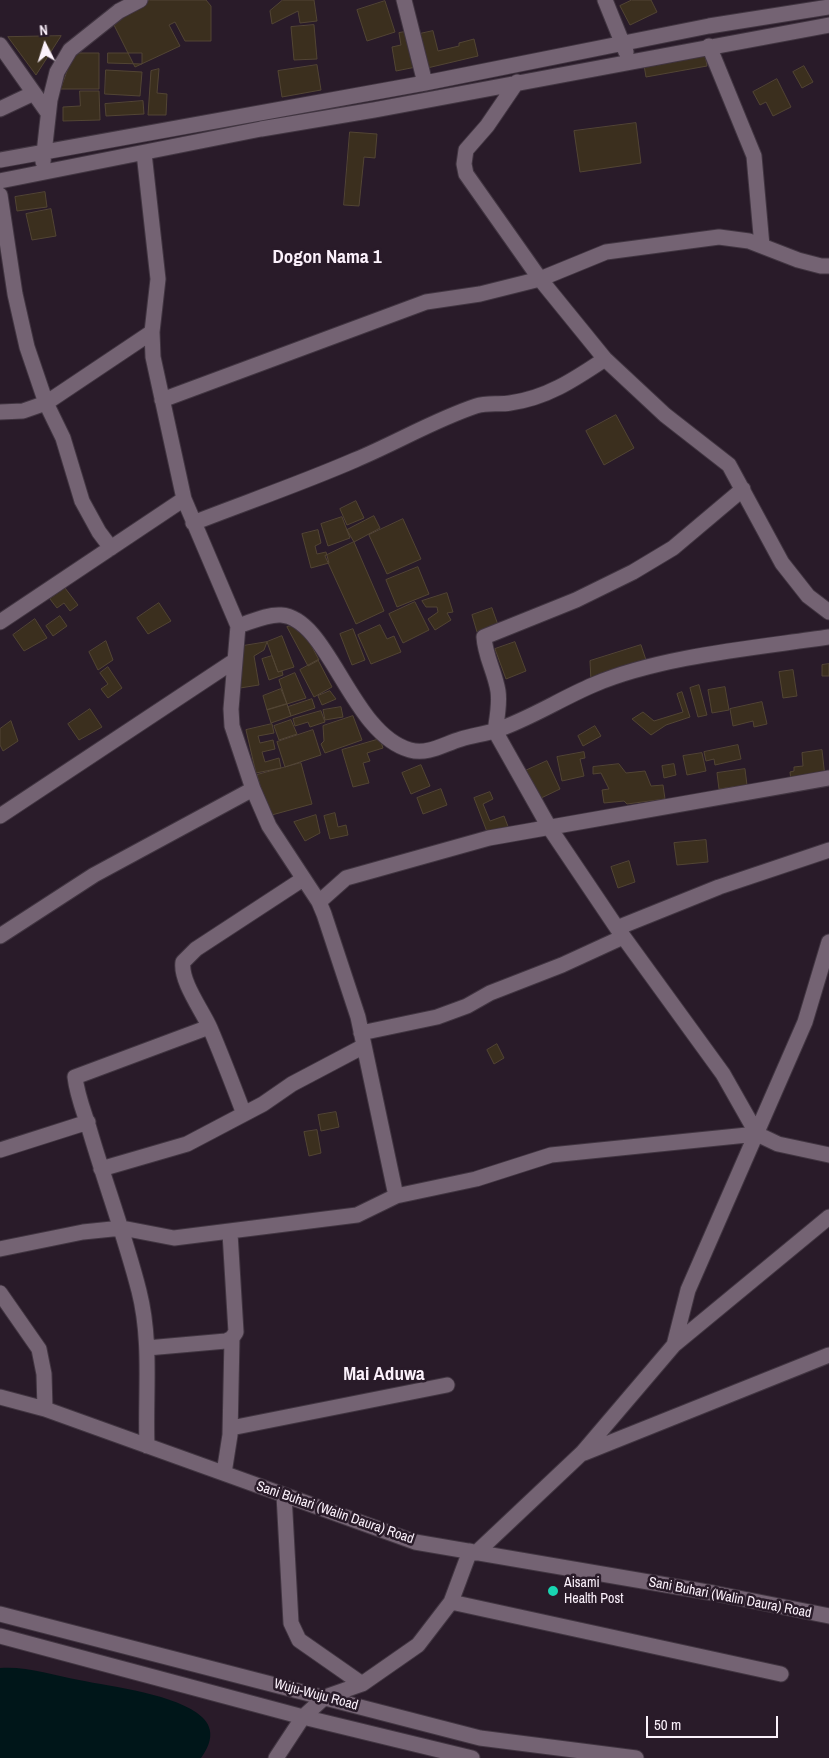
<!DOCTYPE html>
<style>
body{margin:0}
#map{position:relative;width:829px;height:1758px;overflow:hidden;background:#291b29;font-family:"Archivo Narrow",sans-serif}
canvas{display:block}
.north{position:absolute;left:20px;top:20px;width:50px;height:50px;-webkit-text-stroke:4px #291b29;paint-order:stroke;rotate:355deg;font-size:14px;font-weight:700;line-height:20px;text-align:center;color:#fbf1fb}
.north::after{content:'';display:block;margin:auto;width:18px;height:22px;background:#fbf1fb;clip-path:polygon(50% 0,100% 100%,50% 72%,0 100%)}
.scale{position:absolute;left:646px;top:1716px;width:132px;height:22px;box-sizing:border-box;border:2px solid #fbf1fb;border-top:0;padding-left:6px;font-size:15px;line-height:18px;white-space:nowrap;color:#fbf1fb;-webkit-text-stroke:4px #291b29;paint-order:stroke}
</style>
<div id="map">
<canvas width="829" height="1758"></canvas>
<div class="north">N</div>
<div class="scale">50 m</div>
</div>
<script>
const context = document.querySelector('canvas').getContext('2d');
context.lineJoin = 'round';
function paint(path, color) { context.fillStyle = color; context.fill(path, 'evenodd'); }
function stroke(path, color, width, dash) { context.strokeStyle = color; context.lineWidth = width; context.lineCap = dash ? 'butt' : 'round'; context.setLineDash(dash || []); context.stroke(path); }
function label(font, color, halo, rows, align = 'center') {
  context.font = font + ' "Archivo Narrow",sans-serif'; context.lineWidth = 5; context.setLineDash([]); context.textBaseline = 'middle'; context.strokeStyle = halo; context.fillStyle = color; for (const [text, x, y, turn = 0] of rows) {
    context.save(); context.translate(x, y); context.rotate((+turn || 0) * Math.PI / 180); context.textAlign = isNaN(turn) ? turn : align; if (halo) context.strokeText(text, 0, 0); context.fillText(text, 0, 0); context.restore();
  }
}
const water = new Path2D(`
 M0 1668C26 1666 53 1675 79 1680 113 1687 177 1694 202 1717 216 1730 210 1746 201 1758H0Z`);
const building = new Path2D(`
 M150 0H206L211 6V41H185L175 22 169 25 180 46 135 67 111 19Z
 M283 0H314L317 21 300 23 298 11 272 24 270 11Z
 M632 0H651L657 12 630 25 620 6Z
 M385 1 395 32 367 41 357 10Z
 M314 25 317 59 294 60 291 27Z
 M410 31 416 67 396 71 392 47 401 45 399 33Z
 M433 31 438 51 459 46V43L474 39 478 56 423 69 415 35Z
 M61 36 36 75 8 37Z
 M74 53H99V89H61Z
 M108 53H142V64L108 63Z
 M705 54 707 66 646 77 644 65Z
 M317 65 321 90 282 97 278 71Z
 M804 66 813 82 802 88 793 72Z
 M159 69 157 93 167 94 166 115H148L151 71Z
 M106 70 142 72 140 96 105 94Z
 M777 79 791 107 773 116 766 102 760 105 753 92Z
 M80 91H99L100 120 63 121V107L80 106Z
 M143 101 144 114 106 116 105 104Z
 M636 123 641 163 580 172 574 131Z
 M350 132 377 134 375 158 364 157 359 206 344 205Z
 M45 192 47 207 17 211 15 197Z
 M51 209 56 236 32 240 26 214Z
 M616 415 634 448 604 465 586 431Z
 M356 501 364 518 347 525 340 509Z
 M374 516 380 528 354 542 347 530Z
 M342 517 350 538 328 546 321 524Z
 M403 519 421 559 387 574 369 535Z
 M318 530 321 543 315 546 317 554 326 552 329 563 311 568 302 534Z
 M354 542 384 611 356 624 325 556Z
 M418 567 429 594 397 607 386 580Z
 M65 588 78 605 70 611 64 603 57 608 50 599Z
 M447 593 453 612 447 613 451 620 435 630 428 619 438 612 437 607H426L422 601Z
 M415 602 429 630 403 643 389 614Z
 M159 603 171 621 148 634 137 618Z
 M492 608 498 625 477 632 472 615Z
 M60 616 67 626 53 636 46 626Z
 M35 619 47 638 24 651 13 635Z
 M300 624 319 660 308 666 287 627Z
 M380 625 387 639 394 636 401 652 371 664 358 635Z
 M353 629 365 660 352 665 340 634Z
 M282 636 294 667 278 672 267 642Z
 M106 641 113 660 98 670 89 652Z
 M267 642 264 650 254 656 259 685 240 688 237 647Z
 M515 642 526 671 506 679 495 649Z
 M641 645 647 663 591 681 590 661Z
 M272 656 278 672 282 671 283 675 269 680 262 659Z
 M318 660 332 687 314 697 300 670Z
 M829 664V676H822V665Z
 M108 667 122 688 108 698 101 689 108 684 100 673Z
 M793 670 797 696 783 698 779 672Z
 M295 673 306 698 287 704 279 680Z
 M699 685 707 715 698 717 690 688Z
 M725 687 729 710 712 713 708 690Z
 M281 689 287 704 267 710 263 696Z
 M330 691 336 699 322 705 318 696Z
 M682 692 690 717 666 725 651 735 632 719 643 712 654 721 683 712 677 694Z
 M312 699 315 708 291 716 288 707Z
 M762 702 767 724 754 727 753 721 733 726 730 709Z
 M287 704 291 716 271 723 267 710Z
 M341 707 343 717 325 720 323 710Z
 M90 709 102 727 79 740 68 724Z
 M321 711 325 722 310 727 308 722 295 726 293 719Z
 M353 716 362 740 325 753 321 744 324 741 323 726Z
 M291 720 297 734 279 740 274 726Z
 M11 721 18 741 3 751 0 745V729Z
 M272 724 274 733 258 736 260 743 273 740 275 749 262 752 265 762 279 758 281 768 256 773 246 730Z
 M595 726 601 736 583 746 578 736Z
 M313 730 321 755 285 767 277 742Z
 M380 739 383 748 367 753 370 761 363 763 369 783 353 787 342 750Z
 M738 745 741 759 715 765 714 759 706 761 704 752Z
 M822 750 825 777 791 781 790 772 794 771V767L803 766 802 753Z
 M584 752 585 758 580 759 584 776 562 781 557 757Z
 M702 753 706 771 687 775 683 756Z
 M547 761 560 789 539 799 525 771Z
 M301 763 312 804 268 816 257 775Z
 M619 764 626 773 645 771 651 786 663 785 665 799 627 804 624 801 604 803 602 790 609 789 601 773 593 774V767Z
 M674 764 676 775 664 778 662 766Z
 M421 765 430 786 411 794 402 773Z
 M745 769 747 785 719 789 717 773Z
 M441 789 447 805 423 814 417 798Z
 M490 792 493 799 483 804 490 821 504 816 509 829 489 837 474 798Z
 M335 813 338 827 346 825 348 835 330 839 324 816Z
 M316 815 320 833 305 841 294 822Z
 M706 840 708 862 677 865 674 843Z
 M629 861 635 882 618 888 611 867Z
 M497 1044 504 1058 494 1064 487 1050Z
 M336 1112 339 1127 321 1131 318 1115Z
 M317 1130 321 1153 309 1156 304 1132Z`);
const minor = new Path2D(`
 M404 0 425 83
 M605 0 626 52
 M0 45 48 113
 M709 46 754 156 762 246
 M517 82 487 126 466 150 464 164 466 174 540 279 605 359 665 415 729 465 782 563 808 596 829 612
 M0 109 34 93
 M144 153 158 279 152 332 153 357 184 499 238 626 231 709 232 726 253 789 269 826 319 902 324 914 358 1017 396 1196
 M0 160 425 83 709 26 829 7
 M43 162 50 100 57 72 70 50 119 11 140 0
 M0 181 261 129 374 110 829 25
 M0 195 15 294 27 347 46 403 152 332
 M162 400 426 302 480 294 540 279 606 252 719 237 749 241 798 260 821 266H829
 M0 412 23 411 46 403 63 438 82 501 99 532 111 548
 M743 489 673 548 633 572 576 600 484 637C485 656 495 672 498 691 500 704 497 718 495 731L549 827 617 928 723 1074 757 1134 778 1144 829 1155
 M193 523C247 502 302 483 355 460 396 443 434 420 476 406 488 402 499 405 510 403 547 398 575 379 605 359
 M0 622 184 499
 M238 626C251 622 267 614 281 615 329 618 351 734 410 750 428 755 444 744 461 739 471 736 483 734 494 731 528 720 560 699 593 685 661 656 755 648 829 637
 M0 816 234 661
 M319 902 346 878 489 838 829 778
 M617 928 719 887 829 850
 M0 936 94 875 253 789
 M361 1033 437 1017 467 1006 490 993 562 965 623 937
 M244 1114C233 1085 222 1056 210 1028 202 1010 180 981 183 962L196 949 303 879
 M0 1150 88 1122
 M101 1169 187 1144 263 1104 292 1084 364 1046
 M0 1249 83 1232 122 1228 174 1238 357 1215 396 1196 476 1179 551 1155 757 1134
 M0 1293 39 1349 44 1374 45 1409
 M674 1345 688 1290 805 1022 829 942
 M147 1348 226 1341 232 1338 236 1332 230 1233
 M0 1397 45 1409 415 1542 713 1593 829 1616
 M231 1428 447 1385
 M147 1446C145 1394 152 1342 139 1291 125 1236 105 1183 89 1128 84 1112 77 1095 75 1077L209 1027
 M584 1453 829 1355
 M224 1473 230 1435 232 1338
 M284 1495 291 1623 299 1640 362 1684
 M476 1553 582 1453 674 1345 829 1217
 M451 1602 781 1674
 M0 1614 480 1738 636 1758
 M0 1636 303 1717 472 1758
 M276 1758 303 1717 325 1697 362 1684 418 1645 451 1602 470 1551`);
const markers = [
 [553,1591,6,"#19d5b2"]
];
const streetNames = [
 ["Sani Buhari (Walin Daura) Road",335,1513,19],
 ["Sani Buhari (Walin Daura) Road",730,1598,11],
 ["Wuju-Wuju Road",316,1695,15]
];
const poiNames = [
 ["Aisami",564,1583],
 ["Health Post",564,1599]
];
const districtNames = [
 ["Dogon Nama 1",327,258],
 ["Mai Aduwa",384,1375]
];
paint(water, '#001619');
paint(building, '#3b2f1e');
stroke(building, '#524534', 1);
stroke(minor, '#413541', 17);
stroke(minor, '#746373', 15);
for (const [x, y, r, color] of markers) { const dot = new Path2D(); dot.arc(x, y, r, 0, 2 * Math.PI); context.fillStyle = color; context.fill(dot); stroke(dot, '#291b29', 2); }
label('14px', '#fbf1fb', '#291b29', streetNames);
label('14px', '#fbf1fb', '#291b29', poiNames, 'left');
label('bold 19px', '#fbf1fb', '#291b29', districtNames);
</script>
